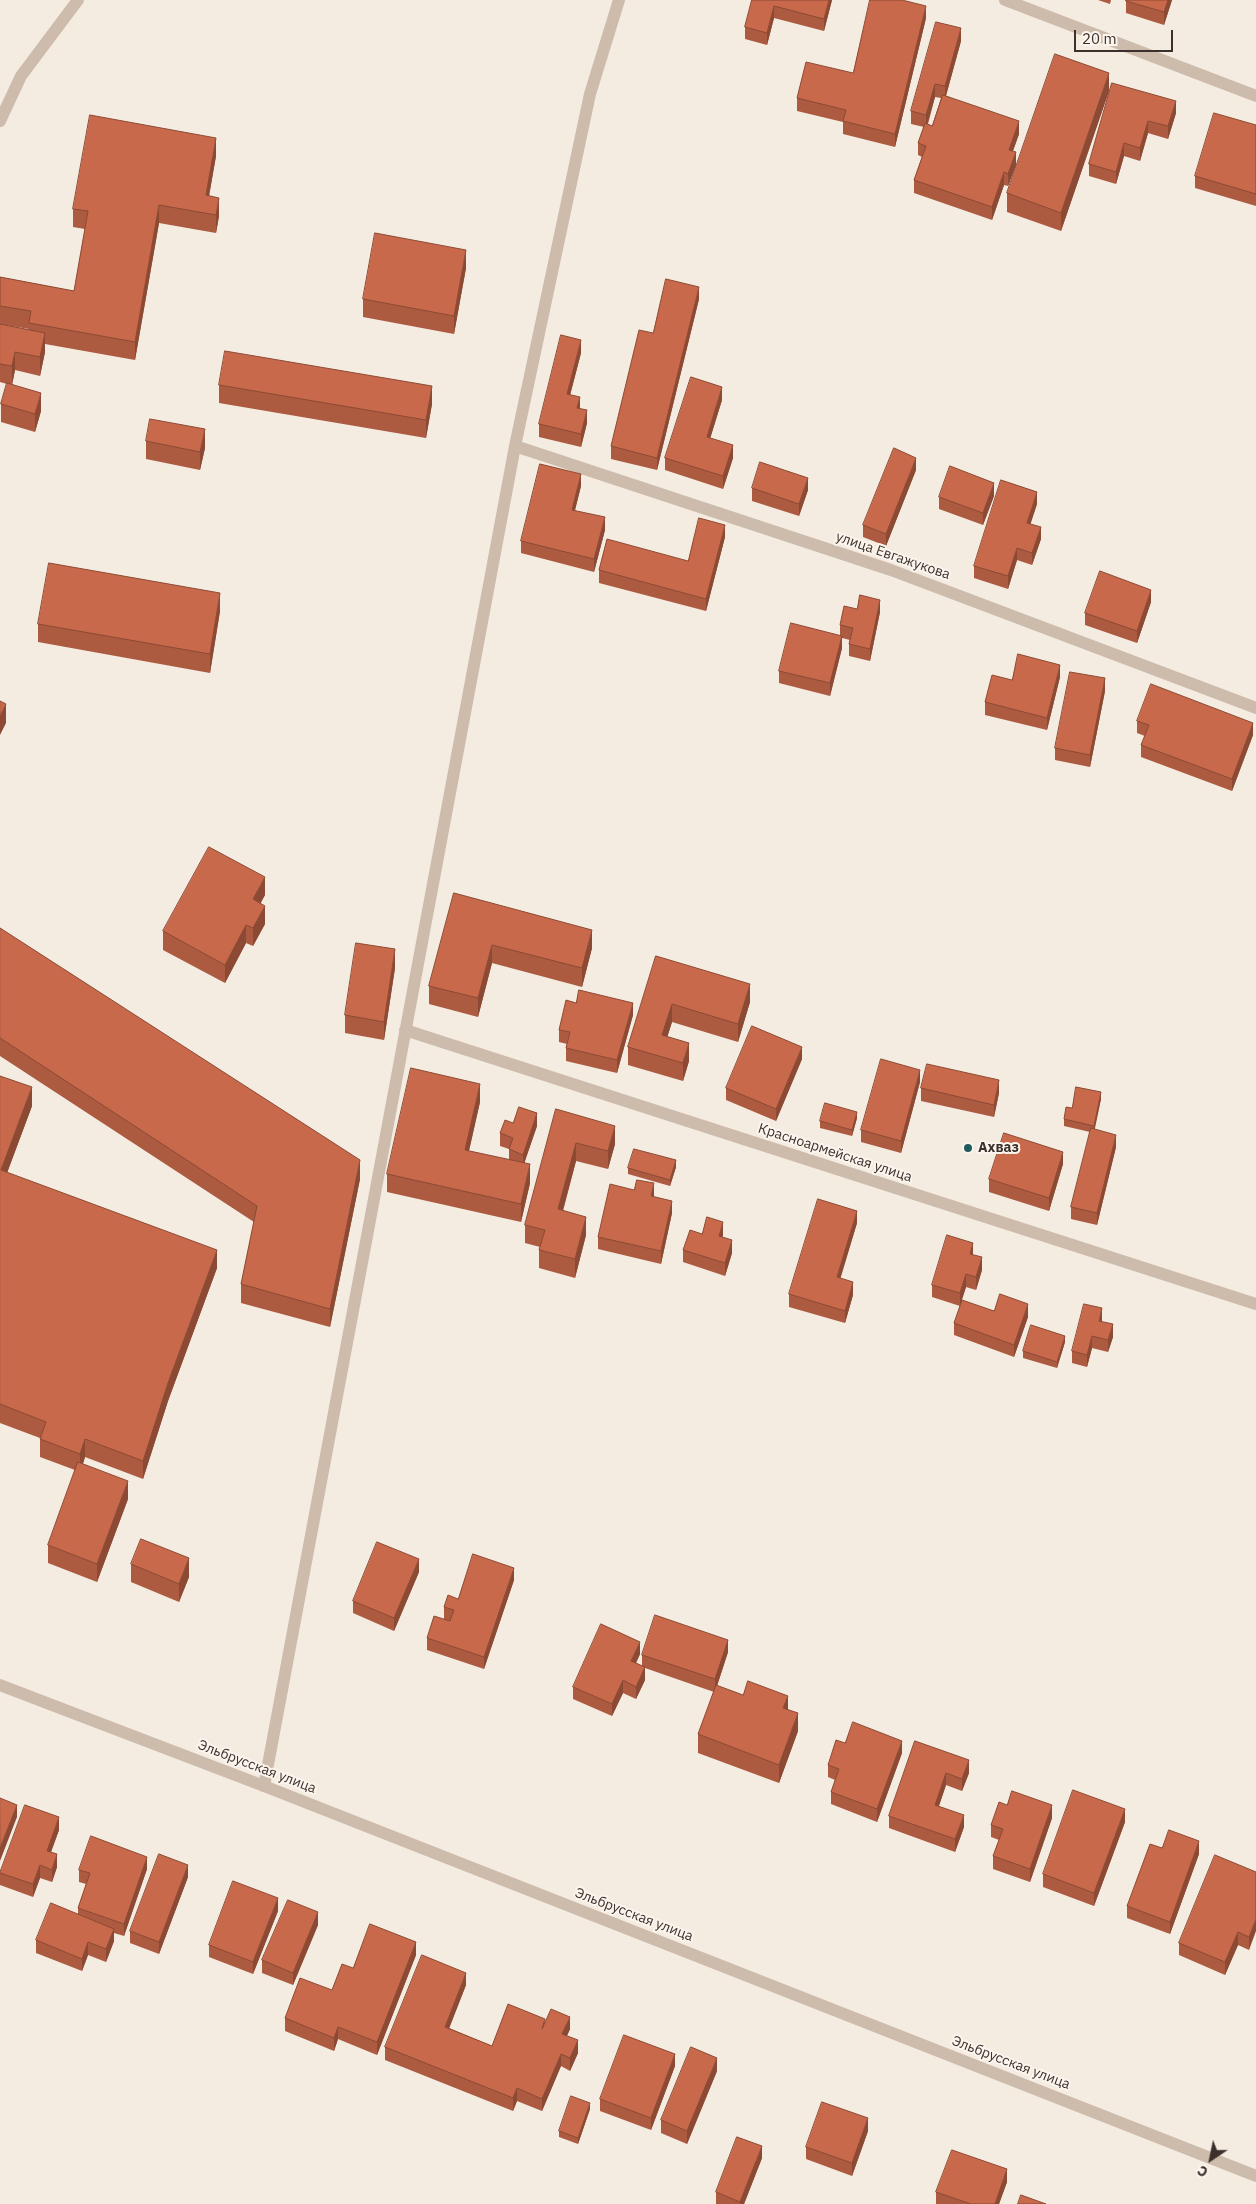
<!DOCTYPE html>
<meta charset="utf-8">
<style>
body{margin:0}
#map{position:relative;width:1256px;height:2204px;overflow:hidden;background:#f4ebe1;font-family:"IBM Plex Sans",sans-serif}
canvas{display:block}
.north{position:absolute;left:1186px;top:2134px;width:50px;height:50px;-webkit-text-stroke:4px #fbf5ee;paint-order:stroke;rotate:214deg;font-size:14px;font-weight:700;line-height:20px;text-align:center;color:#3b302b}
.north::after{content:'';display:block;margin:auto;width:18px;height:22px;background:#3b302b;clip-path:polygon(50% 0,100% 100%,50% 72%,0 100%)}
.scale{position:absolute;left:1074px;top:30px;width:99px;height:22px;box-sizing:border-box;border:2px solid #3b302b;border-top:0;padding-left:6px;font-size:15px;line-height:18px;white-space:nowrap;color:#3b302b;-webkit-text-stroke:4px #fbf5ee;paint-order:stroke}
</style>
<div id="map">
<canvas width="1256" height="2204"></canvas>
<div class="north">С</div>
<div class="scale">20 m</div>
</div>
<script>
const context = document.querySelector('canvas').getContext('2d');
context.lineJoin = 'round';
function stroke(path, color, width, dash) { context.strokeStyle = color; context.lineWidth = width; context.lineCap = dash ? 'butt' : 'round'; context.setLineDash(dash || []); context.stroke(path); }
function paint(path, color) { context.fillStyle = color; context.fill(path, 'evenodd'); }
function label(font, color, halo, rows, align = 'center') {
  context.font = font + ' "IBM Plex Sans",sans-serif'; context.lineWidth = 4; context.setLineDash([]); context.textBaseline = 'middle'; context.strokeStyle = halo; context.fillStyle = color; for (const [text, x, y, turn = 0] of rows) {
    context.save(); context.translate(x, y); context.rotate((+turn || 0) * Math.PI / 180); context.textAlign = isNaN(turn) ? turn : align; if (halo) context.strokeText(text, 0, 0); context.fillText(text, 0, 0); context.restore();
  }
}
const minor = new Path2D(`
 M1005 0 1256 96
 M0 121 21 76 78 0
 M515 446 891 570 1256 708
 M405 1030 1256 1304
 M264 1786 515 446 590 94 619 0`);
const tertiary = new Path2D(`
 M0 1685 264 1786 1256 2176`);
const wall = new Path2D(`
 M752 0H832L824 31 774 18 767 45 745 39V27Z
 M1098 0H1111L1110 4Z
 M1126 0H1172L1164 25 1126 13Z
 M926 18 895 147 843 134V122L797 111V98L853 73Z
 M961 41 946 96 1019 134 1013 151 1016 165 1008 186 1004 185 992 220 914 193V180L922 157 918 155V143L924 127 911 124V111ZM935 97 941 98 932 126 928 124Z
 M1112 83 1176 113 1168 139 1148 133 1140 161 1124 156 1116 184 1089 176V164Z
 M1109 91 1061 231 1007 212V193Z
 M1256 125V206L1195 188V176Z
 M216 156 209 196 219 216 216 233 159 223 135 360 45 344V352L40 376 15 370 12 385 41 411 35 432 1 422V404L7 384 0 382V324L29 330V329L0 324V277L74 291 85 229 73 227V209Z
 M466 268 454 334 363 317V299Z
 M699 299 657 470 611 459V446L653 333Z
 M581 353 570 395 580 409 587 423 581 447 539 437V424Z
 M219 385 432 404 426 438 219 403Z
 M722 400 710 438 733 458 723 489 665 470V458Z
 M146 441 205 448 200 470 146 459Z
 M916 470 886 546 863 537V525Z
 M581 486 575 510 605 530 594 572 521 553V541Z
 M752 488 808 490 799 516 752 501Z
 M994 496 983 525 939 509V497Z
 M1037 504 1030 524 1041 539 1032 565 1017 560 1008 589 974 578V566Z
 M725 537 706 611 599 583V570L688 561Z
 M1151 602 1137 643 1085 625V613Z
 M857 609 880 612 870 661 849 656V644L850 640 842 638V648L830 696 779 683V671L840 635V625Z
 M220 611 210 673 38 642V624Z
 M1060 677 1047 730 985 715V702L1012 680Z
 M1105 691 1090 767 1055 760V748Z
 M1137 721 1253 735 1232 791 1141 757V745L1145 736 1137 733Z
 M454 893 592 948 582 987 492 963 478 1017 429 1004V986Z
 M265 895 260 903 265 924 253 946 246 943 225 983 163 950V931Z
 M0 928 360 1179 330 1327 241 1303V1284L254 1222 0 1056Z
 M656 956 750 1002 738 1042 672 1022 667 1037 689 1061 683 1081 628 1065V1047Z
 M395 968 384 1040 345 1033V1015Z
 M633 1015 617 1073 566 1061V1048L567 1044 559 1042V1030Z
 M802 1059 776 1121 726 1100V1088Z
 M0 1076 32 1106 7 1173 217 1268 168 1401 143 1479 85 1457 83 1464 128 1499 97 1582 48 1563V1545L75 1470 40 1457V1438L0 1423Z
 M920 1082 901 1153 861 1142V1130Z
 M921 1088 999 1093 994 1117 921 1101Z
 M1101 1099 1094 1129 1116 1147 1097 1225 1071 1219V1207L1090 1132 1064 1126V1119Z
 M480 1102 469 1151 509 1160V1149L500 1146V1133L513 1123 537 1126 524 1163 530 1183 521 1222 387 1192V1174Z
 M556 1109 615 1144 608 1169 576 1161 563 1211 586 1235 575 1278 539 1268V1250L540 1247 525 1243V1225Z
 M857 1118 852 1136 820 1128V1121Z
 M1063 1164 1049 1211 989 1192V1179Z
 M676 1167 670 1186 628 1174V1168Z
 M654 1196 672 1213 661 1264 598 1249V1237Z
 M857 1223 840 1278 853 1295 845 1323 789 1307V1294Z
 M702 1234 723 1235 722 1237 732 1253 725 1276 683 1262V1250Z
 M973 1255 982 1270 976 1290 966 1287 961 1302 994 1311 1028 1317 1014 1357 954 1335V1323L960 1306 932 1297V1285Z
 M1102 1322 1113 1337 1108 1352 1092 1348 1087 1367 1072 1363V1351Z
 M1065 1342 1057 1368 1023 1358V1351Z
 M131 1564 189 1577 179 1602 131 1582Z
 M419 1572 394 1631 353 1613V1601Z
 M514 1580 484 1669 427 1650V1638L444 1619V1607Z
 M728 1652 717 1686 743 1695 788 1709 798 1731 779 1783 698 1753V1734L714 1692 645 1668V1680L636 1699 623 1693 612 1716 573 1699V1687L640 1654 636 1663 642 1666V1655Z
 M915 1741 969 1773 962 1791 946 1785 939 1806 964 1827 955 1852 889 1828V1816Z
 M845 1743 902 1753 877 1822 831 1804V1792L835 1780 828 1777V1765Z
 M1007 1805 1052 1818 1030 1882 993 1869V1856L999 1840 991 1837V1825Z
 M1125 1822 1094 1906 1043 1887V1874Z
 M59 1830 51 1852 57 1867 52 1882 40 1878 33 1897 0 1885V1872Z
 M1199 1854 1170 1934 1127 1918V1906Z
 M147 1869 124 1936 114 1933V1941L106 1962 88 1955 82 1971 36 1953V1940L78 1914V1908L86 1884 79 1882V1870Z
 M1256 1872 1249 1950 1238 1945 1225 1975 1179 1955V1943Z
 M188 1877 159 1954 130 1943V1931Z
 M278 1911 253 1974 209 1957V1945Z
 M318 1925 293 1985 262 1973V1960Z
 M416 1955 377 2055 338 2039 334 2051 285 2031V2018L332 1990 353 1968Z
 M466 1985 449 2028 492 2046 545 2022 570 2029 567 2036 578 2053 570 2071 561 2066 542 2111 517 2101 513 2111 385 2060V2047Z
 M675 2066 651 2130 600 2111V2099Z
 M717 2071 687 2144 661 2133V2120Z
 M590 2109 578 2144 559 2137V2131Z
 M868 2131 852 2176 806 2159V2147Z
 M762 2158 744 2204H716V2192Z
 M1007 2182 999 2204H936V2192Z`);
const shadedWall = new Path2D(`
 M829 0H832L824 31V19Z
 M1168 0H1172L1164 25V12Z
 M774 6V18L767 45V33Z
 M926 6V18L895 147V134Z
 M961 28V41L945 99V86Z
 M1109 73V91L1061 231V213Z
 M935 84V97L926 128V115Z
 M1176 101V113L1168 139V126Z
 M1019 121V134L1009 162V150Z
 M1148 121V133L1140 161V148Z
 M216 138V156L206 213V195Z
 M1124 143V156L1116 184V172Z
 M1016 152V165L1008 186V174Z
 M1004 172V185L992 220V207Z
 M219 198V216L216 233V215Z
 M159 205V223L135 360V342Z
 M466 250V268L454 334V316Z
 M699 287V299L657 470V458Z
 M45 333V352L40 376V357Z
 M581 340V353L567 407V394Z
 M15 352V370L12 385V366Z
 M432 386V404L426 438V420Z
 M722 387V400L707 449V437Z
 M41 393V411L35 432V414Z
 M580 397V410L577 408Z
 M587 410V423L581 447V434Z
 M205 429V448L200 470V452Z
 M733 445V458L723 489V476Z
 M916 458V470L886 546V534Z
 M581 474V486L572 522V510Z
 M808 478V490L799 516V504Z
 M994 483V496L983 525V513Z
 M1037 492V504L1027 535V523Z
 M605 517V530L594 572V559Z
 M725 525V537L706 611V599Z
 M1041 527V539L1032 565V553Z
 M1017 548V560L1008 589V576Z
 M1151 590V602L1137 643V631Z
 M220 593V611L210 673V654Z
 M880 600V612L870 661V649Z
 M842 636V648L830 696V683Z
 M1060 665V677L1047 730V718Z
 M1105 678V691L1090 767V755Z
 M6 704V723L0 735V716Z
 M1253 723V735L1232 791V779Z
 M265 877V895L253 918V899Z
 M265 906V924L253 946V928Z
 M246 925V943L225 983V965Z
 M592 930V948L582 987V968Z
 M492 945V963L478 1017V998Z
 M395 949V968L384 1040V1022Z
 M750 984V1002L738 1042V1024Z
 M633 1003V1015L617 1073V1060Z
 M672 1004V1022L662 1054V1035Z
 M689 1043V1061L683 1081V1063Z
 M802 1047V1059L776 1121V1109Z
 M920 1070V1082L901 1153V1141Z
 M999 1080V1093L994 1117V1105Z
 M480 1084V1102L465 1168V1150Z
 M32 1087V1106L1 1189V1170Z
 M1101 1092V1099L1094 1133V1126Z
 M857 1112V1118L852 1136V1130Z
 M537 1113V1126L523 1167V1155Z
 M615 1126V1144L608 1169V1151Z
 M1116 1135V1147L1097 1225V1213Z
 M576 1143V1161L558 1228V1209Z
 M1063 1152V1164L1049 1211V1198Z
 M360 1160V1179L330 1327V1309Z
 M676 1160V1167L670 1186V1180Z
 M530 1164V1183L521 1222V1204Z
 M654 1183V1196H651Z
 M672 1201V1213L661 1264V1251Z
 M857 1211V1223L837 1290V1277Z
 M586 1217V1235L575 1278V1259Z
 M723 1222V1235L719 1248V1236Z
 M732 1240V1253L725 1276V1263Z
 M973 1243V1256L970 1254Z
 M217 1250V1268L168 1401 143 1479V1461L168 1383Z
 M982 1257V1270L976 1290V1277Z
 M966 1274V1287L960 1306V1293Z
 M853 1282V1295L845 1323V1311Z
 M1028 1304V1317L1014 1357V1345Z
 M1102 1308V1321L1099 1333V1321Z
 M1113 1324V1337L1108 1352V1340Z
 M1065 1336V1342L1057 1368V1362Z
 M1092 1336V1348L1087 1367V1355Z
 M85 1439V1457L80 1472V1454Z
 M128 1481V1499L97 1582V1564Z
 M189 1558V1577L179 1602V1584Z
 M419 1559V1572L394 1631V1618Z
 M514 1568V1580L484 1669V1657Z
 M728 1640V1652L715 1692V1679Z
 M640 1642V1654L631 1674V1661Z
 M645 1667V1680L636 1699V1687Z
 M623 1680V1693L612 1716V1704Z
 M788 1696V1714L783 1708Z
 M798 1713V1731L779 1783V1765Z
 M902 1741V1753L877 1822V1809Z
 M969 1760V1773L962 1791V1779Z
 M946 1773V1785L935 1817V1805Z
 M17 1805V1817L0 1861V1848Z
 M1052 1805V1818L1030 1882V1869Z
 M1125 1809V1822L1094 1906V1893Z
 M964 1815V1827L955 1852V1839Z
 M59 1817V1830L47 1863V1851Z
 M1199 1841V1854L1170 1934V1922Z
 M57 1854V1867L52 1882V1870Z
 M147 1857V1869L124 1936V1924Z
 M40 1865V1878L33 1897V1884Z
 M188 1865V1877L159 1954V1942Z
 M278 1898V1911L253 1974V1962Z
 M318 1912V1925L293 1985V1973Z
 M1256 1919V1931L1249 1950V1937Z
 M114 1929V1941L106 1962V1949Z
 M1238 1932V1945L1225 1975V1962Z
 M88 1942V1955L82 1971V1959Z
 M416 1942V1955L377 2055V2042Z
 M466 1973V1985L445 2039V2027Z
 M570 2017V2029L562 2046V2034Z
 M338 2027V2039L334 2051V2038Z
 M578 2040V2053L570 2071V2058Z
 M561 2054V2066L542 2111V2099Z
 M675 2054V2066L651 2130V2118Z
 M717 2058V2071L687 2144V2131Z
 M517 2088V2101L513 2111V2098Z
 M590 2103V2109L578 2144V2138Z
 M868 2118V2131L852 2176V2163Z
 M762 2146V2158L744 2204H740V2202Z
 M1007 2169V2182L999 2204H995Z`);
const building = new Path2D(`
 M752 0H829L824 19 774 6 767 33 745 27Z
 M870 0H902L926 6 895 134 843 121 846 110 797 98 806 62 853 73Z
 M1126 0H1168L1164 12 1126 1Z
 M936 22 961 28 945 86 935 84 926 115 911 111Z
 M1055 54 1109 73 1061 213 1007 193Z
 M1112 83 1176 101 1168 126 1148 121 1140 148 1124 143 1116 172 1089 164Z
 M943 95 1019 121 1009 150 1016 152 1008 174 1004 172 992 207 914 180 926 146 918 143 925 123 932 126Z
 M1214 113 1256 125V194L1195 176Z
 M90 115 216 138 206 195 219 198 216 215 159 205 135 342 29 323 31 311 0 306V277L74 291 88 211 73 209Z
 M375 233 466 250 454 316 363 299Z
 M666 279 699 287 657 458 611 446 639 330 653 333Z
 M0 324 45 333 40 357 15 352 12 366 0 364Z
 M561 335 581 340 567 394 580 397 577 408 587 410 581 434 539 424Z
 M225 351 432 386 426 420 219 385Z
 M691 377 722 387 707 437 733 445 723 476 665 458Z
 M7 383 41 393 35 414 1 404Z
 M150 419 205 429 200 452 146 441Z
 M894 448 916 458 886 534 863 525Z
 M760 462 808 478 799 504 752 488Z
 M540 464 581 474 572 510 605 517 594 559 521 541Z
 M950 466 994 483 983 513 939 497Z
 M1001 480 1037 492 1027 523 1041 527 1032 553 1017 548 1008 576 974 566Z
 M699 518 725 525 706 599 599 570 607 539 688 561Z
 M49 563 220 593 210 654 38 624Z
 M1100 571 1151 590 1137 631 1085 613Z
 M860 595 880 600 870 649 849 644 853 628 840 625 844 606 857 609Z
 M791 623 842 636 830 683 779 671Z
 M1018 654 1060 665 1047 718 985 702 992 675 1012 680Z
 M1070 672 1105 678 1090 755 1055 748Z
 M1151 684 1253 723 1232 779 1141 745 1149 725 1137 721Z
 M0 701 6 704 0 716Z
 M209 847 265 877 253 899 265 906 253 928 246 925 225 965 163 931Z
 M454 893 592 930 582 968 492 945 478 998 429 986Z
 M0 928 360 1160 330 1309 241 1284 257 1206 0 1038Z
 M356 943 395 949 384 1022 345 1015Z
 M656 956 750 984 738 1024 672 1004 662 1035 689 1043 683 1063 628 1047Z
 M579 990 633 1003 617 1060 566 1048 570 1032 559 1030 566 1000 576 1003Z
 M752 1026 802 1047 776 1109 726 1088Z
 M881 1059 920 1070 901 1141 861 1130Z
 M927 1064 999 1080 994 1105 921 1088Z
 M411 1068 480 1084 465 1150 530 1164 521 1204 387 1174Z
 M0 1076 32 1087 1 1170 217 1250 168 1383 143 1461 85 1439 80 1454 40 1439 46 1422 0 1404Z
 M1076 1087 1101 1092 1094 1126 1064 1119 1066 1107 1072 1108Z
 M825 1103 857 1112 852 1130 820 1121Z
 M519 1107 537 1113 523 1155 509 1149 513 1138 500 1133 505 1120 513 1123Z
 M556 1109 615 1126 608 1151 576 1143 558 1209 586 1217 575 1259 539 1250 545 1230 525 1225Z
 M1091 1128 1116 1135 1097 1213 1071 1207Z
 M1004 1133 1063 1152 1049 1198 989 1179Z
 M634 1149 676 1160 670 1180 628 1168Z
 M637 1180 654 1183 651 1196 672 1201 661 1251 598 1237 610 1184 634 1190Z
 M818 1199 857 1211 837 1277 853 1282 845 1311 789 1294Z
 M707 1217 723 1222 719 1236 732 1240 725 1263 683 1250 690 1230 702 1234Z
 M947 1235 973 1243 970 1254 982 1257 976 1277 966 1274 960 1293 932 1285Z
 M1000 1294 1028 1304 1014 1345 954 1323 962 1300 994 1311Z
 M1084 1304 1102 1308 1099 1321 1113 1324 1108 1340 1092 1336 1087 1355 1072 1351Z
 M1031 1325 1065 1336 1057 1362 1023 1351Z
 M78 1462 128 1481 97 1564 48 1545Z
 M141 1539 189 1558 179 1584 131 1564Z
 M377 1542 419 1559 394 1618 353 1601Z
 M473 1554 514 1568 484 1657 427 1638 434 1616 450 1621 454 1610 444 1607 448 1595 458 1599Z
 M655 1615 728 1640 715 1679 642 1655Z
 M601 1624 640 1642 631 1661 645 1667 636 1687 623 1680 612 1704 573 1687Z
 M748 1681 788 1696 783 1708 798 1713 779 1765 698 1734 716 1685 743 1695Z
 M853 1722 902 1741 877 1809 831 1792 839 1769 828 1765 836 1740 845 1743Z
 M915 1741 969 1760 962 1779 946 1773 935 1805 964 1815 955 1839 889 1816Z
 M1073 1790 1125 1809 1094 1893 1043 1874Z
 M1012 1791 1052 1805 1030 1869 993 1856 1003 1829 991 1825 999 1802 1007 1805Z
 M0 1798 17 1805 0 1848Z
 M25 1805 59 1817 47 1851 57 1854 52 1870 40 1865 33 1884 0 1873Z
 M1169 1830 1199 1841 1170 1922 1127 1906 1150 1844 1162 1848Z
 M91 1836 147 1857 124 1924 78 1908 90 1873 79 1870Z
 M159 1854 188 1865 159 1942 130 1931Z
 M1215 1855 1256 1872V1919L1249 1937 1238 1932 1225 1962 1179 1943Z
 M233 1881 278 1898 253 1962 209 1945Z
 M288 1900 318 1912 293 1973 262 1960Z
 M51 1903 114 1929 106 1949 88 1942 82 1959 36 1940Z
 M370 1924 416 1942 377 2042 338 2027 334 2038 285 2018 300 1978 332 1990 342 1964 353 1968Z
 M422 1955 466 1973 445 2027 492 2046 508 2004 545 2019 542 2029 551 2009 570 2017 562 2034 578 2040 570 2058 561 2054 542 2099 517 2088 513 2098 385 2047Z
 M624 2035 675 2054 651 2118 600 2099Z
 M691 2047 717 2058 687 2131 661 2120Z
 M571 2096 590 2103 578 2138 559 2131Z
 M822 2102 868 2118 852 2163 806 2147Z
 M737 2137 762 2146 740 2202 716 2192Z
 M952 2150 1007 2169 995 2204H971L936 2192Z
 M1021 2195 1046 2204H1018Z`);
const markers = [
 [968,1148,5,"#1f5a5e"]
];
const streetNames = [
 ["улица Евгажукова",893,556,19],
 ["Красноармейская улица",835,1153,18],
 ["Эльбрусская улица",257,1767,21],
 ["Эльбрусская улица",634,1915,21],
 ["Эльбрусская улица",1011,2063,21]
];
const poiNames = [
 ["Ахваз",978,1148]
];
stroke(minor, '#cdbbac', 12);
stroke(tertiary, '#cdbbac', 12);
paint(wall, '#ac5a40');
paint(shadedWall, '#8c4a34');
paint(building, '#c8694b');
stroke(building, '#8c4a34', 1);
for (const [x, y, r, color] of markers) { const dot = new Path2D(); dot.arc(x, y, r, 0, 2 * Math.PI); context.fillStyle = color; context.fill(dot); stroke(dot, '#fbf5ee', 2); }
label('14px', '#3b302b', '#fbf5ee', streetNames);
label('bold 14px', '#3b302b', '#fbf5ee', poiNames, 'left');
</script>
